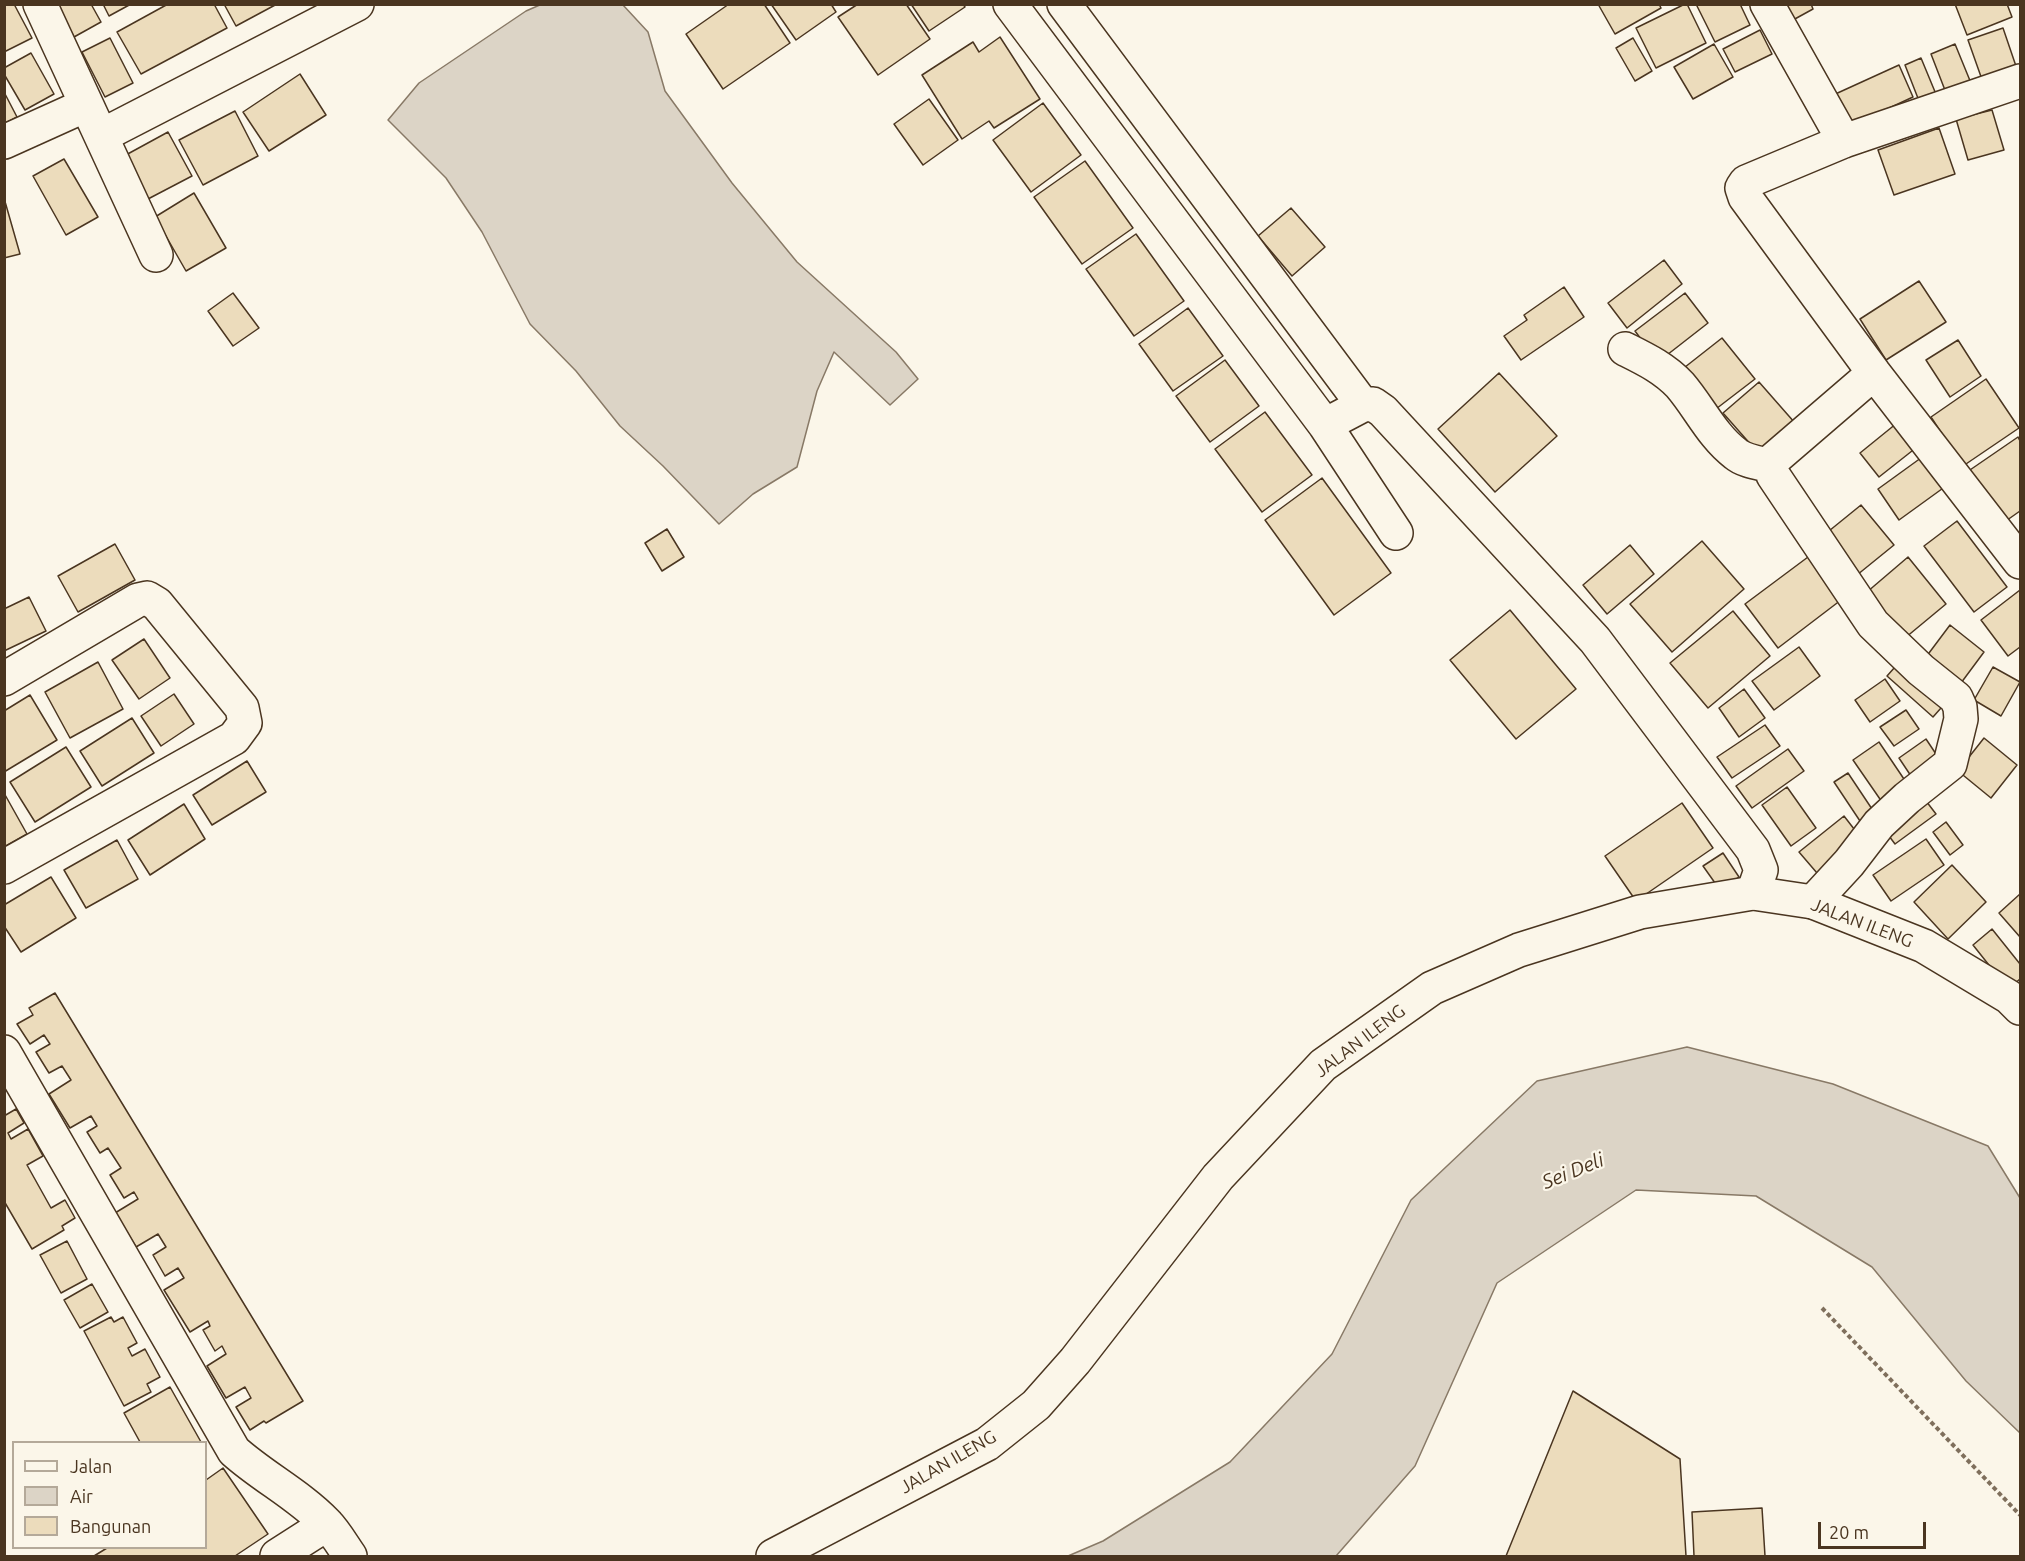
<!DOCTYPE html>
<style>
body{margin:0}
#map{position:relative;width:2025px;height:1561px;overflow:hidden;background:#fbf6e9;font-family:Ubuntu,sans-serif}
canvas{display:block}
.frame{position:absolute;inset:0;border:6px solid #4a3520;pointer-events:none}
.legend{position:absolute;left:12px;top:1441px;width:195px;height:108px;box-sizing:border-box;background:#fbf6e9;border:2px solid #b4a999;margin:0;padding:8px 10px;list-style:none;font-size:18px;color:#4a3520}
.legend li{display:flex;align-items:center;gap:12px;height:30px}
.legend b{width:30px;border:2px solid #b4a999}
.scale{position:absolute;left:1818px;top:1522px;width:108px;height:27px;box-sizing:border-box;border:3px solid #4a3520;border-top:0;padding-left:8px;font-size:18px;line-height:21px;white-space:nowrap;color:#4a3520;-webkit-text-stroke:4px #fbf6e9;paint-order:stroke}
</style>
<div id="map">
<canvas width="2025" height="1561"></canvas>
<div class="frame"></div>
<ul class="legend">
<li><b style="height:8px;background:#fbf6e9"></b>Jalan</li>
<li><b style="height:16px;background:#dcd4c6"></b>Air</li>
<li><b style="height:16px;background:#ecdcbc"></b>Bangunan</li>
</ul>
<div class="scale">20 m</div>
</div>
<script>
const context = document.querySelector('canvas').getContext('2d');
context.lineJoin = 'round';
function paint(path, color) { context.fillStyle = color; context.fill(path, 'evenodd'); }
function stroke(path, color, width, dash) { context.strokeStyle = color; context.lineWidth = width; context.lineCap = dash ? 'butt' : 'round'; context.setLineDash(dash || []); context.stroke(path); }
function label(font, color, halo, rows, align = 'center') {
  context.font = font + ' Ubuntu,sans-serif'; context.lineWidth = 4.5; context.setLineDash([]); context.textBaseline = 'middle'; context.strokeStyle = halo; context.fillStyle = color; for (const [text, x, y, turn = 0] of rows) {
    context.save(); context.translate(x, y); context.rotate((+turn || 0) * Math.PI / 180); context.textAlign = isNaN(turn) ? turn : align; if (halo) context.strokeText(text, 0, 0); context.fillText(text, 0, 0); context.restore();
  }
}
const water = new Path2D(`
 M542 4 623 5 648 32 665 91 732 183 797 262 896 352 918 379 890 405 834 352 817 391 797 467 753 494 719 524 663 466 620 426 576 371 530 324 482 232 446 178 388 120 419 83 526 11Z
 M1687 1047 1833 1084 1988 1146 2020 1198V1433L1966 1381 1872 1267 1756 1196 1636 1190 1497 1283 1415 1466 1336 1556H1068L1103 1541 1230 1462 1332 1354 1411 1200 1537 1081Z`);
const building = new Path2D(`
 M4 4H14L32 38 4 52Z
 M57 4H91L101 22 74 37Z
 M103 4H131L109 16Z
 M168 4H214L227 28 141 74 117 32Z
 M224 4H277L236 26Z
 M729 4H764L790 43 723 89 686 34Z
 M771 4H831L836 12 796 40Z
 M858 4H906L930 39 878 75 838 17Z
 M911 4H963L965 7 929 31Z
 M1598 4H1659L1661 8 1615 34Z
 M1685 4H1687L1706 43 1656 68 1636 28Z
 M1696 4H1740L1750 25 1715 42Z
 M1785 4H1811L1813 9 1793 20Z
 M1955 4H2007L2012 17 1967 35Z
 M2003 28 2019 75 1985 88 1968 40Z
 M1760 30 1772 54 1735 72 1723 49Z
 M1000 37 1040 99 994 128 989 121 962 139 922 75 973 42 979 52Z
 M110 38 133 83 105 97 82 52Z
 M1633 38 1652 71 1635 81 1616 48Z
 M1714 44 1733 77 1693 99 1674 67Z
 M1955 44 1973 88 1948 98 1931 54Z
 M31 53 54 94 25 110 4 74V68Z
 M1921 58 1938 99 1921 106 1905 65Z
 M1899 65 1913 97 1846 128 1831 96Z
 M300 74 326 115 269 151 243 112Z
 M4 92 17 117 4 124Z
 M929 99 958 140 923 165 894 124Z
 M1043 103 1081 155 1031 192 993 140Z
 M1992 110 2004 150 1968 160 1956 119Z
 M235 111 258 156 203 185 179 140Z
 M1939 128 1955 174 1894 195 1878 150Z
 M168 132 192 176 148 199 124 156Z
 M64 159 98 217 66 235 33 176Z
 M1085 161 1133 228 1082 264 1034 197Z
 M194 193 226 248 186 271 155 217Z
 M4 198 20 254 4 258Z
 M1291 208 1325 247 1292 276 1258 236Z
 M1136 234 1184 301 1134 336 1086 269Z
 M1664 260 1682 284 1627 328 1608 303Z
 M1919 281 1946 322 1886 360 1860 319Z
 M1564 287 1584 317 1521 360 1504 336 1527 320 1524 315Z
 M233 293 259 328 233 346 208 311Z
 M1685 293 1708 323 1658 362 1635 331Z
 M1188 308 1223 356 1173 391 1139 344Z
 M1722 338 1755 379 1712 412 1680 371Z
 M1958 340 1981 376 1950 397 1926 360Z
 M1225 360 1259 406 1210 442 1176 396Z
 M1499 373 1557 436 1495 492 1438 429Z
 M1986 379 2019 428 1963 466 1931 417Z
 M1759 382 1795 423 1760 455 1723 413Z
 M1265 412 1312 475 1262 512 1215 449Z
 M1897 423 1917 447 1879 477 1860 453Z
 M2018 437 2020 441V511L2003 523 1967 472Z
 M1925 455 1946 486 1899 520 1878 489Z
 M1322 478 1391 573 1334 615 1265 520Z
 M1861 505 1894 545 1857 575 1824 535Z
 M1957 521 2007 587 1974 612 1924 546Z
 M667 529 684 557 662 571 645 543Z
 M1702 541 1744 589 1672 652 1630 604Z
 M115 544 135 580 78 612 58 576Z
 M1630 545 1654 574 1607 614 1583 585Z
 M1808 557 1841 600 1778 648 1745 604Z
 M1908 557 1946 604 1905 638 1867 592Z
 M2020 590V647L2008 656 1981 620Z
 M29 597 46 631 4 651V609Z
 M1510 610 1576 689 1516 739 1450 660Z
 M1733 611 1770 656 1708 708 1670 663Z
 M1950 625 1984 652 1961 683 1926 657Z
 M144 639 170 678 139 699 112 660Z
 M1799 647 1820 676 1774 710 1752 681Z
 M1903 658 1949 699 1933 717 1887 676Z
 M98 662 123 709 70 738 45 692Z
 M1993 667 2020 682 2001 716 1974 700Z
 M1885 679 1900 701 1870 722 1855 700Z
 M1744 689 1765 718 1739 737 1719 708Z
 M174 694 194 724 161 746 141 716Z
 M30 695 57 740 4 772V711Z
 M1906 710 1919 729 1894 746 1880 727Z
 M132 718 154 753 102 786 80 751Z
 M1765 725 1780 746 1732 778 1717 757Z
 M1984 738 2017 765 1991 798 1958 771Z
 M1926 739 1940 760 1913 779 1899 758Z
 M1879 742 1908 785 1882 802 1853 760Z
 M66 747 91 787 35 822 10 782Z
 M1788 749 1804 771 1752 808 1736 786Z
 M247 761 266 792 212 825 193 795Z
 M1848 773 1876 815 1862 824 1834 782Z
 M1787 787 1816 828 1791 846 1762 805Z
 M4 793 27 834 4 847Z
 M1923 797 1936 814 1895 844 1883 828Z
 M1682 803 1713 848 1636 901 1605 856Z
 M184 804 205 839 150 875 128 840Z
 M1844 816 1861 838 1817 873 1799 852Z
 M1946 822 1963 845 1950 855 1933 832Z
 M1926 839 1944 865 1891 901 1873 875Z
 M117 840 138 879 86 908 64 870Z
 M1723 853 1739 877 1720 890 1703 866Z
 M1952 865 1986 902 1948 939 1914 902Z
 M51 877 76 918 21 952 4 926V905Z
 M2020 894V937L1999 913Z
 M1992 929 2020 964V979L2008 989 1973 945Z
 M55 993 303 1401 266 1423 264 1421 250 1430 236 1407 251 1398 245 1387 226 1398 207 1366 226 1354 222 1346 215 1351 203 1330 210 1326 208 1321 190 1332 164 1290 184 1278 178 1268 165 1276 153 1255 166 1247 158 1234 136 1247 115 1213 138 1199 134 1192 124 1198 110 1175 121 1168 108 1148 100 1153 87 1132 97 1126 91 1116 70 1128 49 1094 71 1080 62 1066 49 1073 36 1052 50 1044 44 1035 30 1044 17 1024 33 1015 29 1008Z
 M16 1109 24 1123 8 1133 11 1139 28 1129 43 1156 27 1165 51 1208 65 1200 75 1218 62 1226 64 1230 32 1249 4 1201V1116Z
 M67 1241 87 1279 61 1293 40 1255Z
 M92 1284 108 1312 80 1328 64 1300Z
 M111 1317 114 1322 123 1317 137 1343 128 1348 132 1356 145 1349 160 1377 147 1384 151 1392 124 1406 84 1331Z
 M170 1387 201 1442H140L124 1413Z
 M1573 1391 1680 1459 1686 1556H1506Z
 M223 1468 268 1534 235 1556H94L107 1548H206V1480Z
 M1762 1508 1765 1556H1694L1692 1512Z`);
const path = new Path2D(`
 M1822 1308 2020 1515`);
const minor = new Path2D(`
 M40 4 156 255
 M1010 4 1325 425 1396 533
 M1064 4 1363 405
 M1767 4 1844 141
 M2020 81 1844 141 1746 182 1742 188 1745 197 1874 373 2020 562
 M101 136 357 4
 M4 142 86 105
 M1625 349C1645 359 1664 368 1680 385 1699 407 1712 436 1736 454 1744 461 1760 463 1771 466
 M1325 425 1363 405 1373 404 1383 411 1595 640 1753 850 1761 870 1753 893
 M4 679 138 600 147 598 157 604 242 708 245 723 234 738 4 867
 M1813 902 1849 863 1879 824 1907 798 1950 764 1961 719 1960 707 1956 698 1921 670 1873 624 1773 475 1771 466 1774 459 1874 373
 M4 1052 234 1451C263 1477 299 1495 326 1523 335 1532 343 1546 350 1556
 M277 1556 327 1524`);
const tertiary = new Path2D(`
 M773 1556 987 1444 1036 1405 1075 1361 1218 1177 1323 1065 1432 988 1519 950 1640 912 1753 893 1813 902 1924 946 2009 997 2020 1008`);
const streetNames = [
 ["JALAN ILENG",1862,923,21],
 ["JALAN ILENG",1360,1041,-37],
 ["JALAN ILENG",948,1462,-30]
];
const waterNames = [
 ["Sei Deli",1573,1171,-22]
];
paint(water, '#dcd4c6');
stroke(water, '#887966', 1.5);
paint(building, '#ecdcbc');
stroke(building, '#4a3520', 1.5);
stroke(minor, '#4a3520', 36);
stroke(tertiary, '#4a3520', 36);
stroke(path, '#7f6f5c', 4, [4.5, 3]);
stroke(minor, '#fbf6e9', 33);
stroke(tertiary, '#fbf6e9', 33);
label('18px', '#4a3520', '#fbf6e9', streetNames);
label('italic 20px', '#4a3520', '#fbf6e9', waterNames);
</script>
